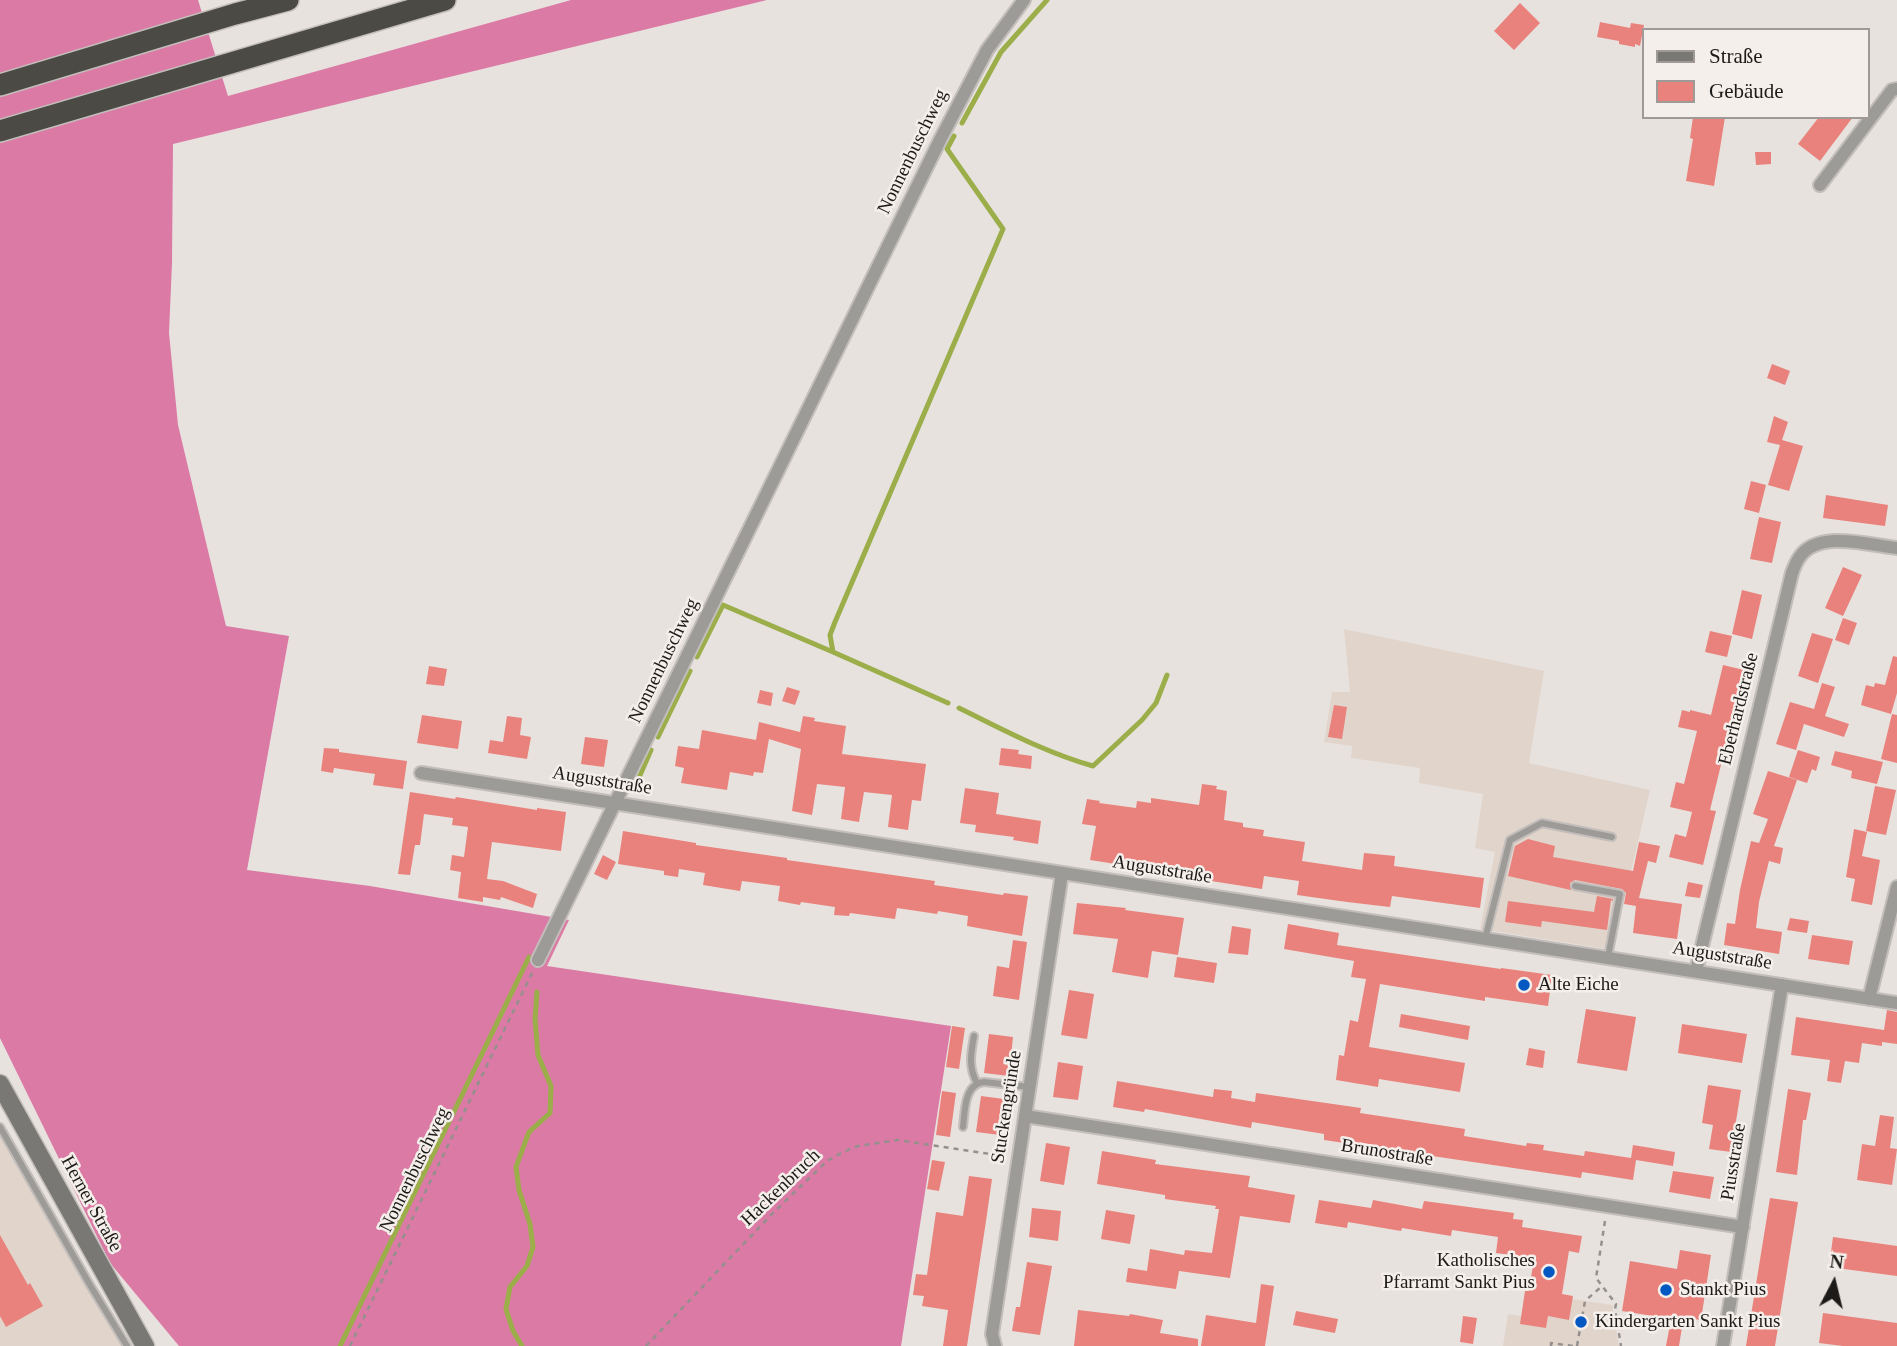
<!DOCTYPE html>
<meta charset="utf-8">
<style>
body{margin:0}
#map{position:relative;width:1897px;height:1346px;overflow:hidden;background:#e8e2de;font-family:Georgia,serif}
canvas{display:block}
.legend{position:absolute;left:1642px;top:28px;width:228px;height:91px;box-sizing:border-box;background:#f5efeb;border:2px solid #9f9a97;margin:0;padding:9px 12px;list-style:none;font-size:21px;color:#1d1b19}
.legend li{display:flex;align-items:center;gap:14px;height:35px}
.legend b{width:35px;border:2px solid #9f9a97}
.north{position:absolute;left:1799px;top:1248px;width:70px;height:70px;-webkit-text-stroke:5px #f5efeb;paint-order:stroke;rotate:7deg;font-size:19px;font-weight:700;line-height:28px;text-align:center;color:#1d1b19}
.north::after{content:'';display:block;margin:auto;width:24px;height:32px;background:#1d1b19;clip-path:polygon(50% 0,100% 100%,50% 72%,0 100%)}
</style>
<div id="map">
<canvas width="1897" height="1346"></canvas>
<ul class="legend">
<li><b style="height:9px;background:#797874"></b>Straße</li>
<li><b style="height:19px;background:#e9827c"></b>Gebäude</li>
</ul>
<div class="north">N</div>
</div>
<script>
const context = document.querySelector('canvas').getContext('2d');
context.lineJoin = 'round';
function paint(path, color) { context.fillStyle = color; context.fill(path, 'evenodd'); }
function stroke(path, color, width, dash) { context.strokeStyle = color; context.lineWidth = width; context.lineCap = dash ? 'butt' : 'round'; context.setLineDash(dash || []); context.stroke(path); }
function label(font, color, halo, rows, align = 'center') {
  context.font = font + ' Georgia,serif'; context.lineWidth = 5; context.setLineDash([]); context.textBaseline = 'middle'; context.strokeStyle = halo; context.fillStyle = color; for (const [text, x, y, turn = 0] of rows) {
    context.save(); context.translate(x, y); context.rotate((+turn || 0) * Math.PI / 180); context.textAlign = isNaN(turn) ? turn : align; if (halo) context.strokeText(text, 0, 0); context.fillText(text, 0, 0); context.restore();
  }
}
const built = new Path2D(`
 M1344 629 1544 671 1529 763 1650 790 1613 950 1480 929 1495 852 1475 848 1483 794 1419 783 1420 768 1351 758 1352 746 1324 742 1332 692H1350Z
 M0 1133 124 1346H0Z
 M1572 1299 1613 1305V1312L1619 1346H1503L1508 1314 1526 1317 1546 1328 1548 1316 1569 1319Z`);
const forest = new Path2D(`
 M0 0H198L228 96 571 0H767L173 144 172 263 169 333 178 425 226 626 289 636 247 870 370 886 569 920 547 966 951 1026 901 1346H179L110 1263 0 1038Z`);
const stream = new Path2D(`
 M962 123 1001 52 1047 0
 M833 652 830 635 835 622 1003 229 947 149 954 136
 M697 657 723 605 833 652 948 703
 M959 708C1002 729 1046 753 1093 766L1142 720 1156 703 1167 675
 M658 737 690 671
 M634 789 651 750
 M340 1346 529 957
 M522 1346 513 1331 506 1309 510 1287 527 1266 533 1247 530 1224 519 1190 516 1167 529 1132 550 1113 551 1086 538 1055 535 1019 537 992`);
const building = new Path2D(`
 M1520 3 1540 23 1514 50 1494 31Z
 M1600 22 1630 28 1631 23 1644 25 1640 46 1635 44V47L1619 44V41L1597 37Z
 M1693 117H1725L1714 186 1686 181 1693 139 1690 138Z
 M1819 117H1853L1820 161 1798 144Z
 M1755 152H1771V164L1756 165Z
 M1772 364 1790 371 1785 385 1767 378Z
 M1774 416 1788 422 1782 440 1803 446 1789 491 1768 485 1780 445 1767 442Z
 M1751 481 1766 485 1759 513 1744 509Z
 M1826 495 1888 505 1885 526 1823 518Z
 M1759 517 1781 522 1772 563 1750 559Z
 M1843 567 1862 575 1843 616 1825 608Z
 M1742 590 1762 595 1752 639 1732 634Z
 M1843 618 1857 623 1849 645 1835 640Z
 M1710 631 1732 636 1727 657 1705 652Z
 M1812 633 1833 639 1818 683 1798 676Z
 M1893 656 1897 657V693L1891 714 1861 705 1866 685 1874 687 1875 683 1885 685Z
 M1723 665 1744 670 1710 810 1716 811 1703 865 1669 857 1675 834 1686 837 1692 812 1670 807 1676 782 1684 784 1697 731 1678 727 1682 710 1690 712V710L1711 715Z
 M429 666 447 669 444 686 426 684Z
 M1822 683 1835 687 1825 716 1849 724 1844 737 1804 724 1796 750 1776 744 1790 702 1814 709Z
 M787 687 800 691 795 705 782 701Z
 M760 690 773 693 771 706 757 703Z
 M1334 705 1347 707 1342 739 1328 737Z
 M1892 714 1897 715V763L1881 759Z
 M422 715 462 721 458 749 417 743Z
 M507 716 522 718 520 735 531 737 527 759 488 753 490 740 503 742Z
 M803 716 815 718 814 721 846 726 842 754 926 764 921 801 912 800 908 830 888 827 892 795 864 792 859 822 841 819 845 787 817 784 812 815 792 811 801 749 769 739 763 773 754 772 753 776 730 772 727 790 681 783 684 768 675 766 678 746 699 749 702 730 756 740 759 722 800 732Z
 M585 737 608 740 604 767 581 764Z
 M324 748 339 749V752L407 761 403 789 373 785 375 774 334 768 333 773 321 771Z
 M1001 748 1019 750 1018 754 1032 756 1031 769 999 765Z
 M1798 750 1820 757 1816 771 1812 769 1807 783 1789 777Z
 M1835 751 1883 762 1877 784 1851 778 1852 771 1831 765Z
 M1768 771 1797 780 1774 846 1783 848 1780 864 1769 861 1759 902 1756 928 1782 932 1779 954 1724 945 1727 923 1735 924 1740 890 1751 841 1759 843 1768 819 1753 814Z
 M1202 784 1217 786 1216 789 1227 791 1224 820 1243 823V827L1264 830 1263 836 1305 842 1302 861 1362 870 1364 853 1395 856 1394 866 1484 878 1480 908 1392 896 1390 907 1347 902 1297 895 1299 881 1264 876 1262 889 1205 880 1206 878 1090 860 1096 826 1082 824 1087 799 1100 801 1099 803 1136 808 1137 801 1151 803V798L1199 805Z
 M1875 786 1896 790 1886 835 1866 831Z
 M965 788 999 793 996 814 1041 821 1038 844 1013 840 1014 837 975 832 976 825 960 823Z
 M410 792 455 799 456 797 537 810V808L566 812 561 851 492 842 487 879 503 881 537 894 533 908 501 897 500 900 483 897V902L458 898 461 872 450 870 452 855 464 857 468 827 452 825 453 818 424 814 420 845H415L410 875 398 874Z
 M1854 829 1867 832 1862 856 1880 860 1872 905 1851 901 1855 879 1846 877Z
 M623 831 696 843V845L787 858V860L935 881 934 885 1003 895 1004 893 1028 896 1022 936 967 926 968 916 938 911 937 914 897 908 895 919 850 913 849 916 834 915 835 907 801 902 800 905 778 901 780 886 742 881 740 891 703 885 705 873 679 869 678 877 664 875V871L618 864Z
 M1528 839 1555 846 1553 857 1633 871 1639 842 1660 846 1656 863 1648 861 1639 898 1682 904 1677 939 1633 933 1636 906 1624 904 1626 893 1622 889 1575 880 1570 883 1571 890 1508 876 1515 846Z
 M603 855 616 862 607 880 594 874Z
 M1688 882 1703 885 1700 898 1685 896Z
 M1597 896 1613 899V901L1611 900 1607 930 1542 921 1541 927 1505 922 1508 901 1594 912Z
 M1077 903 1126 908 1125 910 1184 918 1178 955 1152 951 1148 978 1112 972 1118 939 1073 934Z
 M1790 918 1809 921 1807 933 1787 930Z
 M1288 924 1339 933 1337 945 1501 969V968L1552 975 1548 1006 1485 997V1001L1380 984 1369 1047 1465 1063 1460 1092 1379 1079 1378 1087 1336 1080 1339 1055 1344 1056 1350 1020 1358 1022 1366 979 1351 977 1354 961 1284 949Z
 M1232 926 1251 929 1248 955 1228 953Z
 M1812 935 1853 941 1849 965 1808 959Z
 M1013 940 1027 942 1019 1000 993 996 997 966 1009 968Z
 M1177 957 1217 963 1214 983 1174 977Z
 M1069 990 1094 994 1087 1039 1061 1035Z
 M1586 1009 1636 1017 1627 1071 1577 1063Z
 M1887 1010 1897 1012V1044L1882 1042V1046L1862 1043 1859 1063 1845 1061 1841 1083 1827 1081 1830 1060 1791 1055 1796 1017 1884 1030Z
 M1401 1014 1470 1026 1468 1040 1399 1027Z
 M1682 1024 1747 1034 1742 1063 1678 1053Z
 M952 1026 965 1028 959 1069 946 1067Z
 M989 1034 1013 1037 1009 1076 984 1073Z
 M1529 1048 1545 1051 1543 1068 1526 1065Z
 M1058 1062 1083 1066 1078 1100 1053 1097Z
 M1117 1081 1213 1097 1214 1089 1232 1091 1231 1098 1255 1102 1256 1093 1361 1108 1360 1113 1465 1129 1464 1136 1526 1146 1527 1143 1544 1145 1543 1150 1563 1153 1584 1156 1585 1151 1631 1158 1633 1145 1675 1152 1673 1166 1636 1160 1633 1180 1582 1172 1581 1178 1324 1140V1134L1252 1122 1251 1128 1145 1109 1144 1112 1113 1107Z
 M1708 1085 1741 1090 1731 1152 1709 1149 1713 1125 1702 1123Z
 M1788 1089 1811 1093 1806 1120H1803L1797 1175 1776 1172Z
 M942 1091 956 1093 950 1137 936 1135Z
 M981 1096 1004 1099 1000 1135 976 1132Z
 M1880 1115 1894 1117 1890 1148 1897 1149 1892 1185 1857 1180 1862 1144 1875 1146Z
 M1046 1143 1070 1147 1064 1185 1040 1181Z
 M1102 1151 1156 1160 1155 1164 1250 1176 1248 1187 1295 1195 1290 1223 1240 1216 1230 1278 1179 1271 1176 1289 1126 1282 1128 1268 1147 1271 1150 1249 1184 1255 1185 1250 1212 1253 1219 1209H1215L1216 1206 1165 1199V1195L1097 1184Z
 M932 1160 945 1162 939 1191 927 1189Z
 M1673 1171 1714 1177 1710 1199 1669 1192Z
 M969 1176 992 1179 986 1221 967 1346H943L948 1310 922 1306 924 1296 913 1295 916 1274 927 1275 936 1212 963 1216Z
 M1770 1198 1798 1202 1775 1346H1746Z
 M1319 1200 1371 1208 1373 1200 1422 1209 1424 1201 1514 1213 1513 1219 1523 1220 1522 1227 1582 1236 1579 1253 1569 1251 1562 1294 1573 1296 1569 1320 1548 1316 1546 1328 1520 1324 1525 1291H1529L1534 1258 1496 1253 1498 1237 1452 1230 1451 1236 1402 1228 1401 1231 1348 1222 1347 1228 1315 1223Z
 M1032 1208 1061 1211 1058 1241 1029 1237Z
 M1106 1210 1135 1215 1130 1244 1101 1239Z
 M0 1235 28 1285 30 1283 43 1306 6 1327 0 1316Z
 M1833 1237 1897 1246V1276L1829 1267Z
 M1680 1250 1711 1255 1701 1320 1686 1318V1322L1683 1321 1679 1346H1666L1671 1319 1622 1311 1630 1261 1677 1269Z
 M1027 1262 1052 1266 1040 1335 1012 1331 1016 1307H1020Z
 M1261 1284 1274 1286 1265 1346H1201L1206 1315 1256 1323Z
 M1078 1310 1129 1316 1130 1314 1163 1320 1160 1333 1198 1339V1346H1074Z
 M1296 1311 1338 1319 1335 1333 1293 1325Z
 M1823 1313 1897 1323V1346H1843L1819 1343Z
 M1463 1316 1477 1318 1473 1344 1460 1342Z`);
const path = new Path2D(`
 M1605 1221 1596 1278 1616 1304 1615 1309 1621 1346
 M350 1346 533 971
 M646 1346 773 1213 827 1161 843 1152 858 1146 897 1140 1004 1156
 M1551 1346V1343L1573 1346
 M1577 1346 1585 1301 1601 1287`);
const lane = new Path2D(`
 M1575 886 1620 894 1608 957
 M1485 939 1510 840 1542 823 1612 837
 M974 1036C971 1053 968 1067 977 1083
 M0 1127 90 1285 127 1346
 M963 1127C965 1111 964 1084 984 1082L1029 1087`);
const street = new Path2D(`
 M1820 185 1892 90 1897 89
 M421 773 1897 1003
 M538 960 940 140 987 50 1024 0
 M1696 971 1792 573C1794 568 1796 562 1799 558 1817 529 1869 545 1897 548
 M1869 999 1897 887
 M1025 1116 1743 1227
 M995 1346 992 1334 1062 873
 M1723 1346 1782 985`);
const secondary = new Path2D(`
 M0 1084 145 1346`);
const highway = new Path2D(`
 M0 85 235 14 288 0
 M0 131 445 0`);
const markers = [
 [1524,985,7,"#0358c2"],
 [1549,1272,7,"#0358c2"],
 [1666,1290,7,"#0358c2"],
 [1581,1322,7,"#0358c2"]
];
const streetNames = [
 ["Nonnenbuschweg",913,152,-64],
 ["Nonnenbuschweg",664,661,-64],
 ["Eberhardstraße",1739,709,-76],
 ["Auguststraße",602,781,9],
 ["Auguststraße",1162,870,9],
 ["Auguststraße",1722,956,9],
 ["Stuckengründe",1007,1107,-81],
 ["Brunostraße",1387,1153,9],
 ["Piusstraße",1734,1162,-81],
 ["Nonnenbuschweg",415,1170,-64],
 ["Hackenbruch",781,1188,-44],
 ["Herner Straße",91,1204,61]
];
const poiNames = [
 ["Alte Eiche",1538,985],
 ["Katholisches",1535,1261,"right"],
 ["Pfarramt Sankt Pius",1535,1283,"right"],
 ["Stankt Pius",1680,1290],
 ["Kindergarten Sankt Pius",1595,1322]
];
paint(built, '#e1d4cb');
paint(forest, '#da7aa5');
stroke(stream, '#9bae4a', 5);
paint(building, '#e9827c');
stroke(lane, '#c3bebb', 10);
stroke(street, '#c3bebb', 16);
stroke(secondary, '#c3bebb', 21);
stroke(highway, '#c3bebb', 24);
stroke(path, '#95908d', 2.5, [5, 5]);
stroke(lane, '#9c9b98', 6);
stroke(street, '#9c9b98', 12);
stroke(secondary, '#797874', 18);
stroke(highway, '#4c4a45', 21);
for (const [x, y, r, color] of markers) { const dot = new Path2D(); dot.arc(x, y, r, 0, 2 * Math.PI); context.fillStyle = color; context.fill(dot); stroke(dot, '#f5efeb', 2.5); }
label('19px', '#1d1b19', '#f5efeb', streetNames);
label('19px', '#1d1b19', '#f5efeb', poiNames, 'left');
</script>
